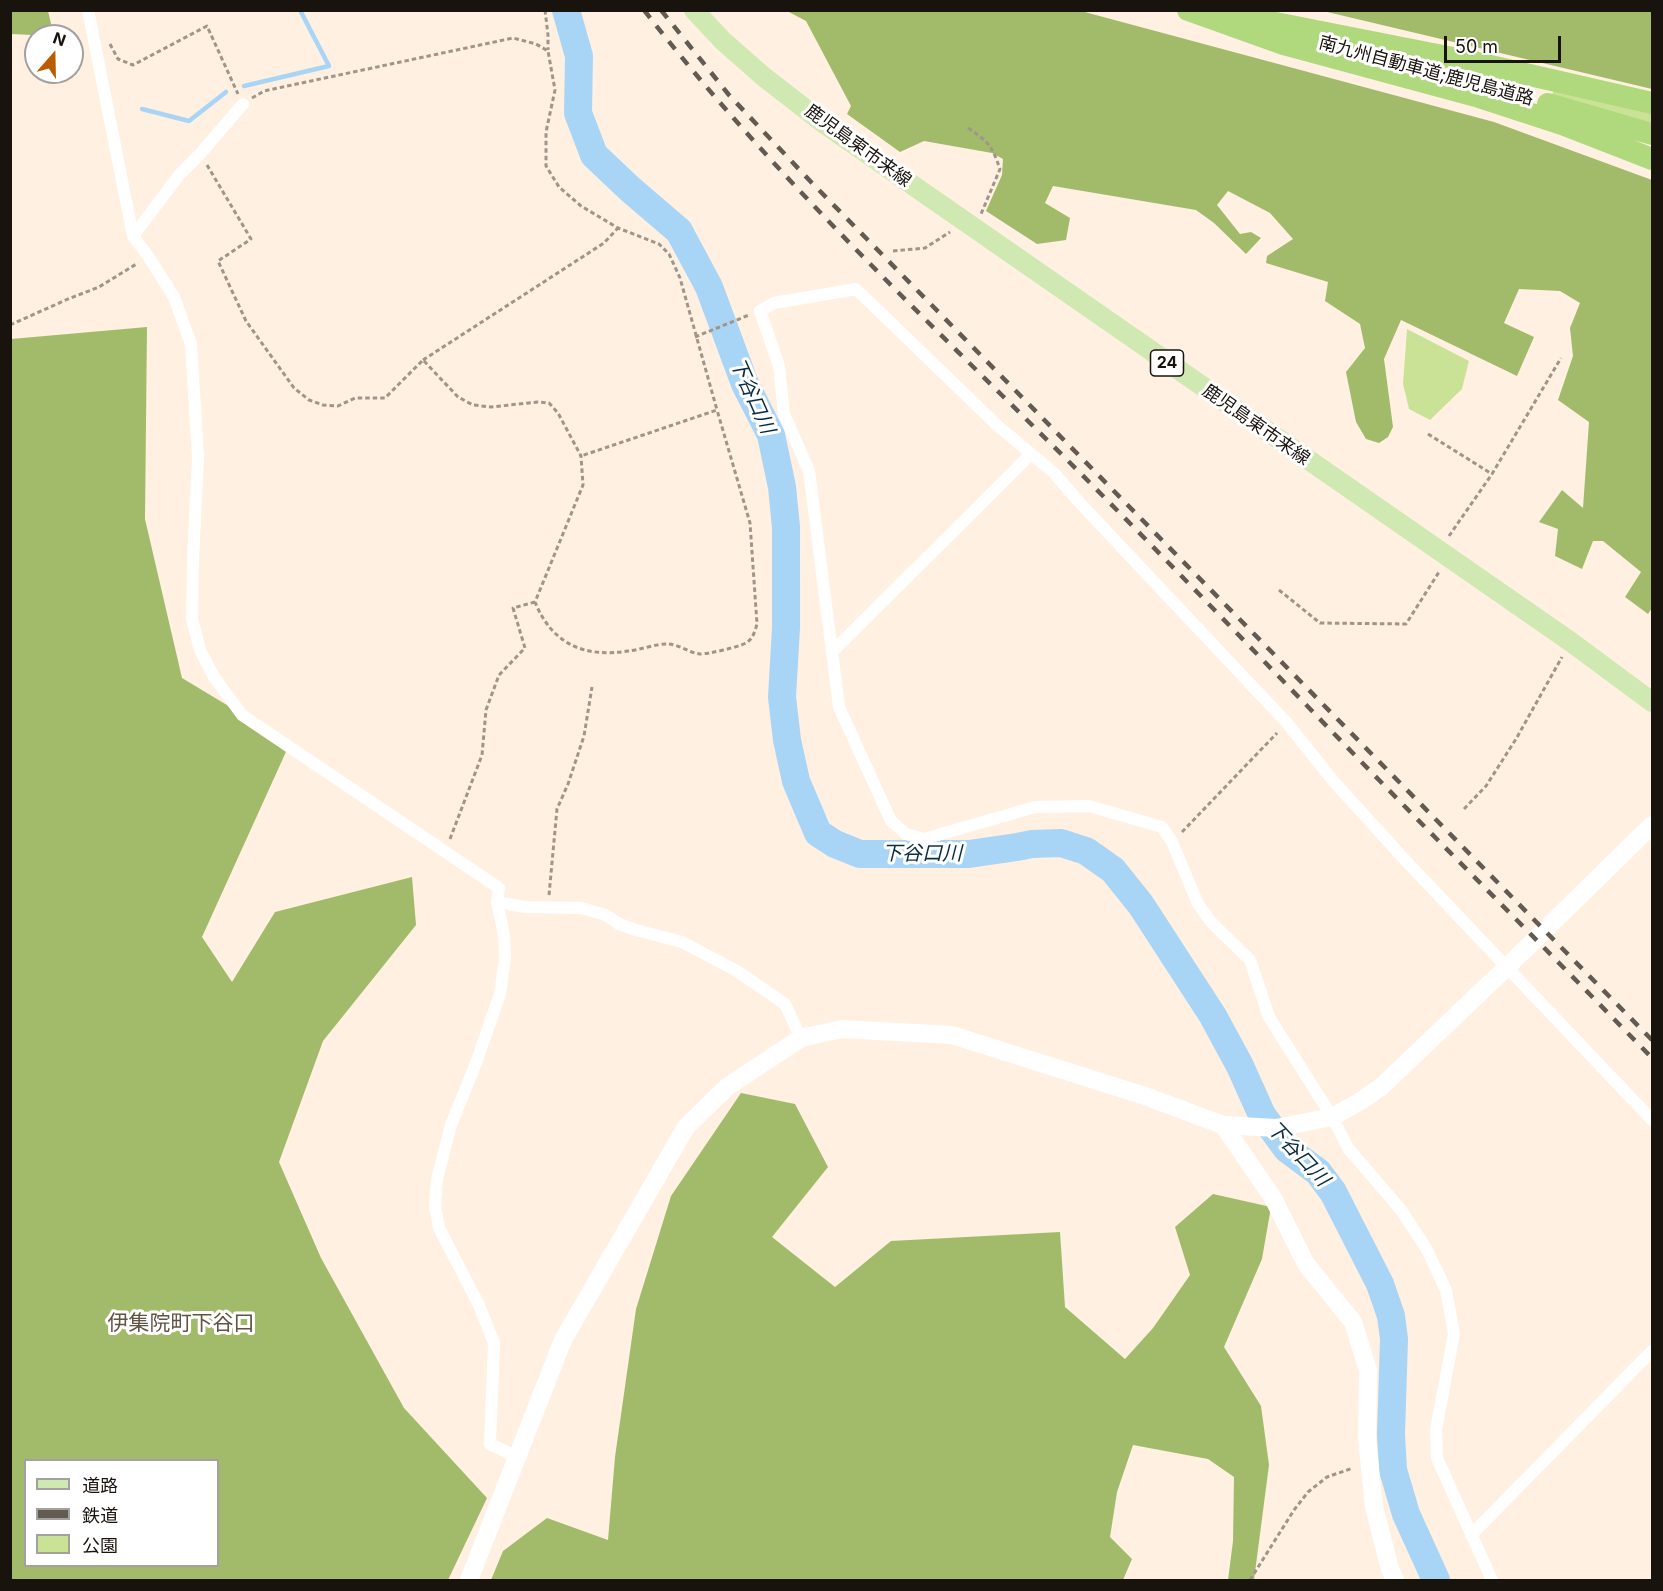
<!DOCTYPE html>
<html>
<head>
<meta charset="utf-8">
<style>
  body { margin:0 }
  #map { position:relative; width:1663px; height:1591px; overflow:hidden; background:#fff0e1; font-family:Inter,"Noto Sans JP",sans-serif }
  canvas { display:block }
  .frame { position:absolute; inset:0; border:12px solid #19130d; pointer-events:none }
  .legend { position:absolute; left:24px; top:1459px; width:195px; height:108px; box-sizing:border-box; background:#fff; border:2px solid #a3a19e; margin:0; padding:8px 10px; list-style:none; font-size:18px; color:#19130d }
  .legend li { display:flex; align-items:center; gap:12px; height:30px }
  .legend b { width:30px; border:2px solid #a3a19e }
  .north { position:absolute; left:24px; top:24px; width:60px; height:60px; box-sizing:border-box; background:#fff; border:2px solid #a3a19e; border-radius:50%; rotate:20deg; font-size:16px; font-weight:700; line-height:24px; text-align:center; color:#19130d }
  .north::after { content:''; display:block; margin:auto; width:21px; height:27px; background:#b85e00; clip-path:polygon(50% 0,100% 100%,50% 72%,0 100%) }
  .scale { position:absolute; left:1444px; top:36px; width:117px; height:27px; box-sizing:border-box; border:3px solid #19130d; border-top:0; padding-left:8px; font-size:18px; line-height:21px; white-space:nowrap; color:#19130d; -webkit-text-stroke:4px #fff; paint-order:stroke }
</style>
</head>
<body>
<div id="map">
<canvas width="1663" height="1591"></canvas>
<div class="frame"></div>
<ul class="legend">
<li><b style="height:8px;background:#d0e8b1"></b>道路</li>
<li><b style="height:8px;background:#635a51"></b>鉄道</li>
<li><b style="height:16px;background:#c9e296"></b>公園</li>
</ul>
<div class="north">N</div>
<div class="scale">50 m</div>
</div>
<script>
const context = document.querySelector('canvas').getContext('2d');
context.lineJoin = 'round';
function fill(path, color) { context.fillStyle = color; context.fill(path, 'evenodd'); }
function trace(path, color, width, dash) { context.strokeStyle = color; context.lineWidth = width; context.lineCap = dash ? 'butt' : 'round'; context.setLineDash(dash || []); context.stroke(path); }
function label(font, color, halo, rows, align = 'center') {
  context.font = font + ' Inter,"Noto Sans JP",sans-serif'; context.lineWidth = 6; context.setLineDash([]); context.textBaseline = 'middle'; context.strokeStyle = halo; context.fillStyle = color; for (const [text, x, y, turn = 0] of rows) {
    context.save(); context.translate(x, y); context.rotate((+turn || 0) * Math.PI / 180); context.textAlign = isNaN(turn) ? turn : align; if (halo) context.strokeText(text, 0, 0); context.fillText(text, 0, 0); context.restore();
  }
}
fill(new Path2D(`
  M1555,87L1652,110V123L1552,95Z
  M1407,329L1469,361L1462,389L1430,420L1409,409L1403,384Z`), '#c9e296');
fill(new Path2D(`
  M10,11H48L54,36L11,34Z
  M787,11H1081L1494,122L1652,180V608L1648,614L1625,597L1641,572L1603,541H1593L1582,569L1555,556L1558,529L1539,522L1562,490L1583,508L1589,422L1558,400L1573,356L1570,328L1580,303L1560,291L1519,289L1504,323L1534,337L1517,376L1401,320L1384,359L1393,427L1388,437L1379,443L1366,439L1356,422L1346,372L1365,348L1360,324L1325,301L1328,282L1266,263L1267,256L1293,239L1270,213L1228,191L1217,205L1240,234L1251,232L1261,238L1246,254L1214,223L1196,210L1053,186L1045,203L1070,218L1066,240L1037,244L986,211L1002,175L1003,159L992,153L924,141L900,152L847,114L851,106L806,21Z
  M1323,11H1652V89Z
  M147,327L145,519L182,678L290,743L202,937L232,982L275,912L412,877L416,925L323,1041L279,1162L321,1258L404,1408L487,1498L448,1580H11V339ZM26,1460H218V1566H26Z
  M741,1093L795,1104L828,1167L772,1237L835,1287L891,1241L1060,1232L1065,1307L1125,1359L1153,1328L1190,1275L1175,1227L1213,1194L1271,1207L1262,1259L1224,1347L1261,1406L1269,1465L1254,1580H1228L1233,1541L1234,1477L1208,1459L1133,1445L1117,1492L1110,1537L1132,1559L1123,1580H491L503,1551L547,1518L608,1540L615,1457L636,1309L671,1196Z`), '#a2bb6b');
trace(new Path2D(`
  M244,86L329,66L300,10
  M142,109L189,121L226,92`), '#a8d5f6', 4.5);
trace(new Path2D(`
  M566,10L579,56L578,113L594,155L630,189L679,231L709,287L745,384L771,435L782,487L786,527V628L782,697L787,740L796,781L818,833L835,844L860,854H969L1017,847L1032,844L1061,843L1086,851L1113,870L1141,905L1213,1016L1240,1066L1262,1115L1287,1149L1318,1172L1333,1192L1380,1284L1391,1316L1394,1339L1391,1434L1393,1470L1406,1514L1436,1580`), '#a8d5f6', 28);
trace(new Path2D(`
  M545,10L548,35V50
  M110,44L118,59L133,65L207,26L238,94
  M252,98L264,91L513,38L536,44L548,51L555,90L546,132V166L559,187L581,206L618,228L659,244L669,254L680,278L717,410L581,456
  M968,128C989,142 992,146 1000,169L981,214
  M207,165L251,239L218,261L246,321L294,388L309,400L323,405L338,406L355,398H385L423,360L458,397L473,405L491,407L538,402L549,403L558,413L581,456L583,485L535,602C552,644 584,658 628,651C640,650 658,643 669,644C680,645 690,653 700,654C708,654 739,647 746,643C753,639 755,631 757,624L750,523L717,410
  M893,251L925,248L950,232
  M10,325L68,299L99,287L138,263
  M695,337L749,315
  M423,360L604,243L618,228
  M1428,434L1492,474
  M1449,536L1492,474L1561,358
  M1279,590L1320,623L1406,624L1439,572
  M1464,809L1486,786L1516,739L1562,657
  M1182,832L1277,733
  M450,839L482,755L486,710L499,675L525,648L513,608L535,602
  M549,895L557,809L568,784L584,736L592,687
  M1250,1580L1294,1510L1308,1492L1327,1477L1353,1468`), '#a0958a', 3, [4.5, 3]);
trace(new Path2D(`
  M88,10L133,236L148,256L174,297L191,344L198,457L193,560L192,619L200,650L214,677L242,715L499,888L497,902L504,935L505,958L500,994L476,1063L451,1125L437,1179L435,1206L439,1228L478,1303L494,1343L490,1444L517,1457
  M133,236L180,174L200,154L243,104
  M832,652L1031,454
  M497,902L525,907L581,908L606,915L619,924L636,930L682,942L737,971L785,1004L801,1038
  M1471,1535L1652,1351
  M1492,1580L1437,1458L1436,1430L1454,1334L1446,1290L1426,1248L1401,1210L1348,1148L1332,1117L1269,1017L1250,960L1211,922L1198,904L1172,842L1162,827L1089,806L1035,807L924,839L906,834L891,821L839,707L809,471L784,414L779,366L760,311L774,303L856,289L999,427L1053,472L1079,502L1287,723L1335,783L1405,860L1652,1120`), '#fff', 12);
trace(new Path2D(`
  M1223,1125L1276,1128L1332,1117L1359,1102L1381,1087L1508,966L1652,825
  M469,1580L563,1340L686,1127L727,1087L801,1038L842,1029L952,1035L1145,1096L1223,1125L1273,1198L1306,1264L1353,1322L1368,1370L1367,1439L1374,1507L1390,1569L1395,1580`), '#fff', 18);
trace(new Path2D(`
  M694,10L723,41L764,77L826,125L1571,642L1652,702`), '#d0e8b1', 20);
trace(new Path2D(`
  M1188,10L1283,44L1479,97L1562,124L1652,159
  M1235,15L1473,62L1652,103
  M1548,104L1652,134`), '#b0d97d', 22);
trace(new Path2D(`
  M644,10C780,186 945,336 1101,494C1209,603 1314,714 1422,824C1499,902 1576,980 1652,1058
  M661,10L729,95L812,183L1652,1040`), '#635a51', 4.5, [10, 10]);
for (const [x, y, w] of [
  [1167,363,33]
]) { const box = new Path2D(); box.roundRect(x - w / 2, y - 13, w, 26, 4.5); context.fillStyle = '#fff'; context.fill(box); trace(box, '#19130d', 1.5); }
label('bold 16px', '#19130d', null, [
  ["24",1167,363]
]);
label('18px', '#19130d', '#fff', [
  ["南九州自動車道;鹿児島道路",1426,71,15],
  ["鹿児島東市来線",858,146,36],
  ["鹿児島東市来線",1256,425,35]
]);
label('italic 20px', '#092d42', '#fff', [
  ["下谷口川",752,396,66],
  ["下谷口川",922,854],
  ["下谷口川",1298,1154,47]
]);
label('21px', '#625343', '#fff', [
  ["伊集院町下谷口",181,1324]
]);
</script>
</body>
</html>
